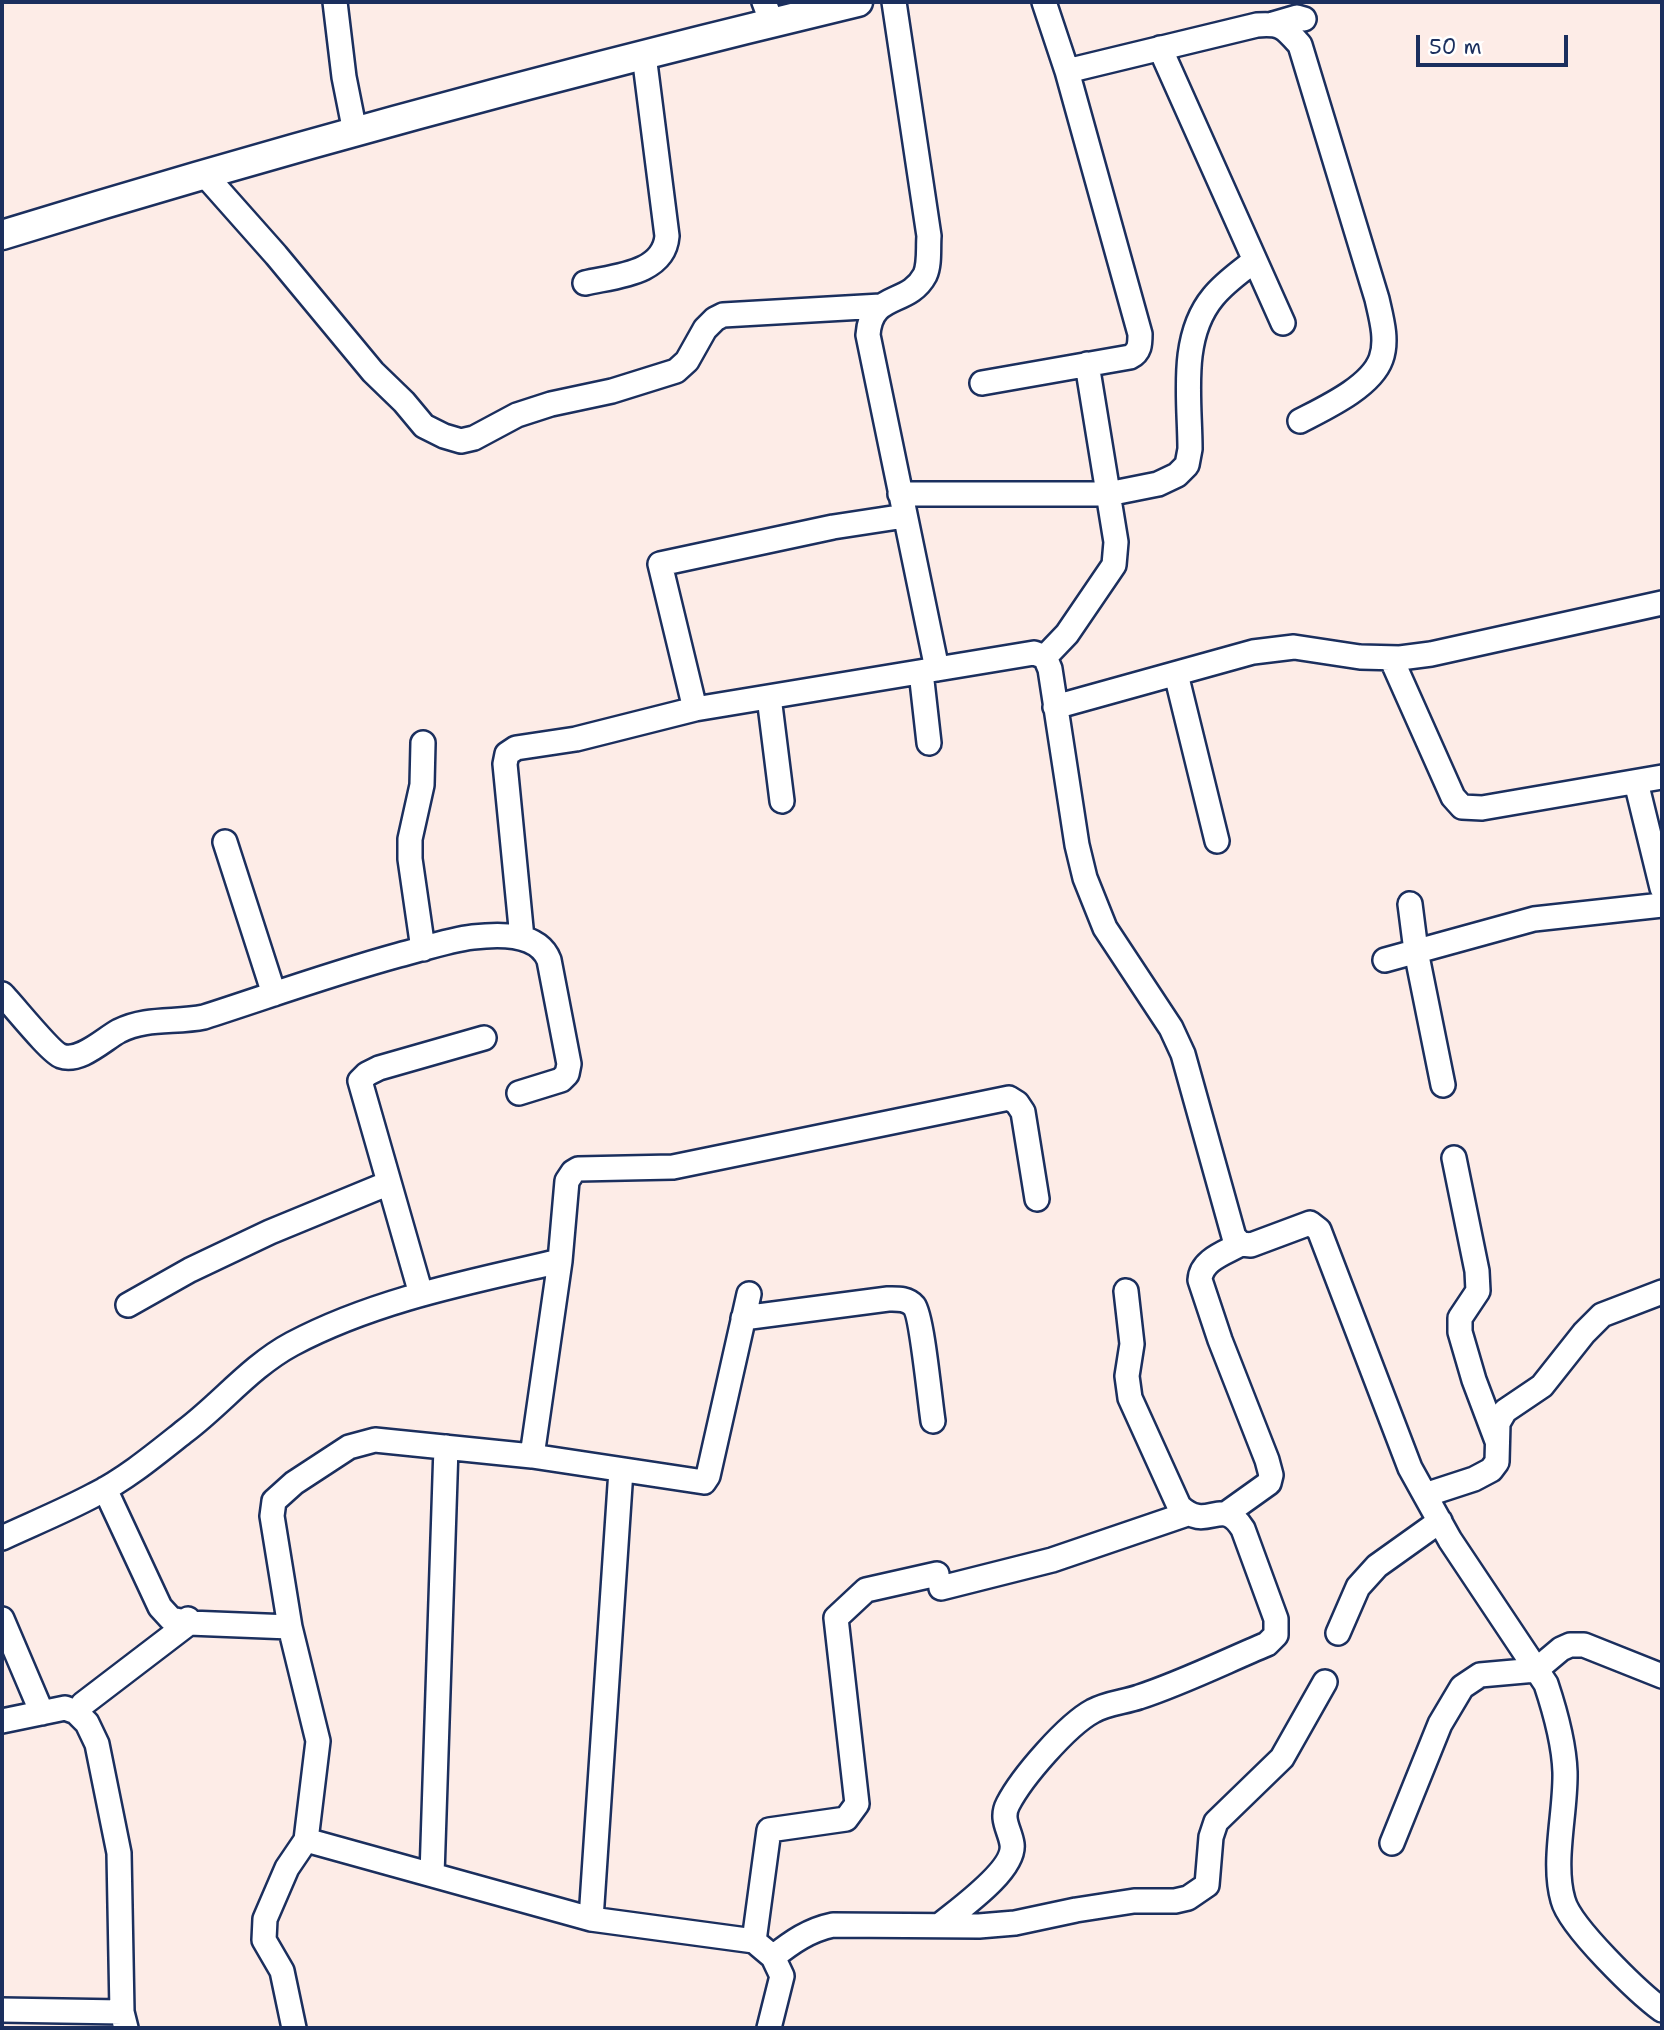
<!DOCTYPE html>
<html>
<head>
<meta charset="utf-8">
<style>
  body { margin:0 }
  #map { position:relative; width:1664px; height:2030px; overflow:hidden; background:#fdece7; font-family:"Shantell Sans",sans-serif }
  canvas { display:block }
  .frame { position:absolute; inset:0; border:4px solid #1b2f5e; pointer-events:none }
  .scale { position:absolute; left:1416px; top:35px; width:152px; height:32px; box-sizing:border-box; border:4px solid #1b2f5e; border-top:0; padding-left:9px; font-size:21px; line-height:24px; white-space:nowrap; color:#1b2f5e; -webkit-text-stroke:5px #fff; paint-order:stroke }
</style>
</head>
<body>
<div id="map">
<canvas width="1664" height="2030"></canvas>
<div class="frame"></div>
<div class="scale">50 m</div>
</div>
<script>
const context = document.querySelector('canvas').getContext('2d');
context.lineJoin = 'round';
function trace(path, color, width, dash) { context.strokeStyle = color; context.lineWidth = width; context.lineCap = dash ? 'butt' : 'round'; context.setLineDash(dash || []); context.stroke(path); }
const minor = new Path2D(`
  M335,2L344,77L355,132
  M764,2L772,23
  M894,2L929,236C928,248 930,264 925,275C908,307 871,291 868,335L937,669
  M1273,24L1297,17L1304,19
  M1160,48L1283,323
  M1067,71L1257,25C1282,23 1284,27 1300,45L1377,299C1381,317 1388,340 1381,359C1371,387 1325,408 1300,421
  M205,175L276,255L373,372L404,402L424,426L444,436L461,441L474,438L517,415L551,404L612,391L676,371L687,361L705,329L715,319L723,315L881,306
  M585,283C615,276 664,274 667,236L644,55
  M982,383L1130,357C1140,352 1140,344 1140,334L1067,71L1044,2
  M900,494H1108L1158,484L1177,475L1187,465L1190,449C1190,400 1179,338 1213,297C1224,283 1240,272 1254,261
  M1045,657L1067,634L1114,565L1116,542L1087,364
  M1391,658L1453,797L1462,807L1482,808L1662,777
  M921,672L929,743
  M1176,674L1217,841
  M769,697L782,801
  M1055,707L1253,652L1294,647L1360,657L1400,658L1431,654L1662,603
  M695,709L660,564L833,527L905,516
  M1636,782L1662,888
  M225,842L274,994
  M1410,904L1416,951L1443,1085
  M522,938L505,764L507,754L516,748L576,739L695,709L1034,653L1045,657L1050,669L1077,845L1085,878L1105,928L1171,1028L1183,1054L1234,1237L1241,1244L1251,1245L1310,1223L1319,1230L1410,1468L1450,1540L1546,1684C1555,1711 1564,1743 1565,1772C1566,1812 1552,1862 1563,1900C1570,1927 1639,1993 1662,2010
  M423,949L410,859V839L422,785L423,743
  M1385,960L1534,919L1662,905
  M2,994C13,1005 50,1052 61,1056C80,1063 104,1039 119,1031C147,1017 175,1023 204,1017C269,996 333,973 399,955C423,949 448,940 473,937C498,934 538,932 549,960L569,1064L567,1074L561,1080L519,1093
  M1454,1158L1477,1271L1478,1291L1460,1318V1332L1474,1380L1497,1441
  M421,1294L360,1081L367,1074L379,1068L484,1038
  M128,1305L190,1270L270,1232L389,1183
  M743,1318L888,1299C897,1299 907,1298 914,1306C922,1316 930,1402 933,1421
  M532,1456L560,1261L567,1181L573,1172L578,1169L673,1167L1009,1098L1017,1103L1023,1112L1037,1199
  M105,1489L160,1607L171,1619L189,1623L290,1627
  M1425,1495L1474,1479L1491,1470L1497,1462L1498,1423L1505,1411L1542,1386L1584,1333L1602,1315L1662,1292
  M1227,1513L1269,1483L1271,1475L1267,1460L1220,1340L1200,1280C1201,1260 1225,1253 1241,1244
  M2,1538C32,1524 64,1511 94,1495C126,1479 156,1454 185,1431C221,1404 251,1366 292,1344C375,1300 469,1282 560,1261
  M941,1588L1052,1560L1187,1514
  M2,1619L42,1713
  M1338,1633L1358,1587L1377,1566L1440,1521
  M83,1704L189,1623L188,1619
  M2,1721L65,1708L76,1712L87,1723L97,1744L119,1853L122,2012L126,2028
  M306,1840L318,1741L290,1627L272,1516L274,1501L294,1483L349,1447L375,1440L532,1456L704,1482L708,1476L749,1294
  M1392,1843L1440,1724L1462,1687L1480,1675L1536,1670L1561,1649L1570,1645H1584L1662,1676
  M432,1875L446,1447
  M591,1919L621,1470
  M940,1925C959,1909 1016,1870 1012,1844C1010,1830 1000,1819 1008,1804C1022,1777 1067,1725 1093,1711C1107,1703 1125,1702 1139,1697C1182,1683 1224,1662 1267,1644L1276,1635V1619L1243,1529C1221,1494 1208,1534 1179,1506L1130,1398L1127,1376L1132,1344L1126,1291
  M754,1941L769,1830L846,1819L857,1804L836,1618L866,1590L937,1574
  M773,1957C792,1942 809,1930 833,1925L979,1926L1015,1923L1076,1910L1134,1901H1175L1188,1898L1207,1885L1211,1837L1216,1822L1282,1758L1325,1682
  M2,2010L122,2012
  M294,2028L282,1971L264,1940L265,1919L287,1868L306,1840L591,1919L754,1941L773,1957L782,1976L769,2028`);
const tertiary = new Path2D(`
  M2,235C284,148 570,71 858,2`);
trace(minor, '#1b2f5e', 28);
trace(tertiary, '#1b2f5e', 33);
trace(minor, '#fff', 23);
trace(tertiary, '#fff', 28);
</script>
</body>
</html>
